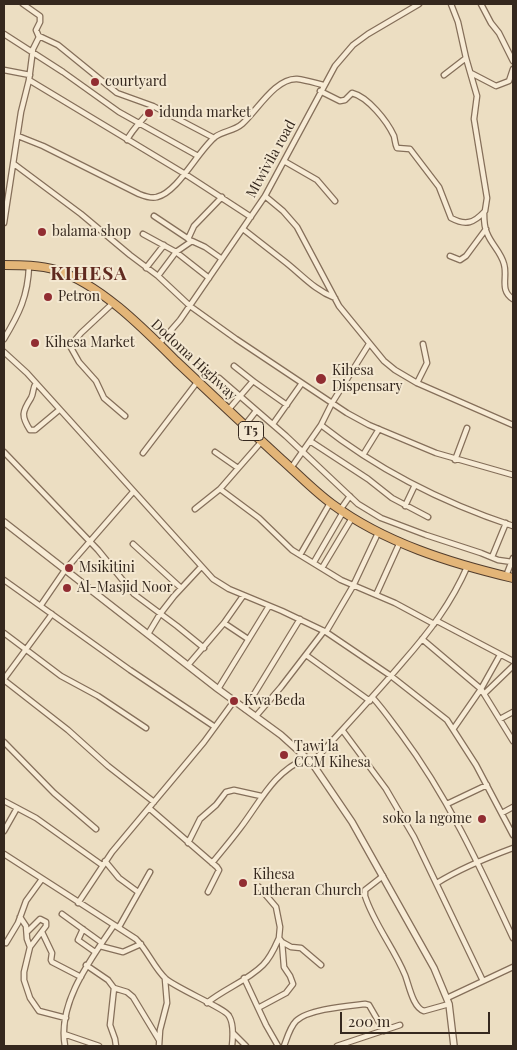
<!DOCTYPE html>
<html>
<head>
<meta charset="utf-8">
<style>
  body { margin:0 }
  #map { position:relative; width:517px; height:1050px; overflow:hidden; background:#ecdec2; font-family:"Playfair Display",serif }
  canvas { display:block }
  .frame { position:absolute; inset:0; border:5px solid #35281e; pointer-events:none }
  .scale { position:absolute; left:340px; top:1012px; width:150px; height:22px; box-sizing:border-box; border:2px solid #35281e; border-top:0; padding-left:6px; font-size:15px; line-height:18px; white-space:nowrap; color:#35281e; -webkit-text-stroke:4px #f4e8d1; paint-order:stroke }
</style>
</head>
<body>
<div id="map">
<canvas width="517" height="1050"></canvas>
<div class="frame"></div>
<div class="scale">200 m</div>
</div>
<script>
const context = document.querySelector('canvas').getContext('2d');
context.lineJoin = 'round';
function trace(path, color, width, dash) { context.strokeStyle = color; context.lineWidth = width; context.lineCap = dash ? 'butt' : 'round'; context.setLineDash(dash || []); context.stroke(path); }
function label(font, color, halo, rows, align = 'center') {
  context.font = font + ' "Playfair Display",serif'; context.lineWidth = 4; context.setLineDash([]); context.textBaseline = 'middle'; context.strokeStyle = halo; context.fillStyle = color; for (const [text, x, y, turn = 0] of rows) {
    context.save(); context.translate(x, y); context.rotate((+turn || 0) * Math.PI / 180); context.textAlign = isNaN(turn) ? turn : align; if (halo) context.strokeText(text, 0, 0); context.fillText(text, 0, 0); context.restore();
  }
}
const minor = new Path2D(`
  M481,4L491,23L499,33L513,61
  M4,34L63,72L119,112L198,156
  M39,36L58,45L117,93L153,106L214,138
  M4,70L30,75
  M471,73L496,86L509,81L513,69
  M444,75L466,58
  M29,80L185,174L251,217
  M320,91L340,101L345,100L352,93C368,97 387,121 394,136C395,140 395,144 397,148L410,149L439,187L451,218C466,226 474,223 485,211L487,198L474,119L477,96L466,58L458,22L451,4
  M18,136L43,146L139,194C144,196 151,199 157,197C178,192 197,152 215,137C223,131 234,131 242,124C257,111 275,78 297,79C306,80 315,83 323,85
  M127,140C134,126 145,119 153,106
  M284,161L317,180L335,201
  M14,164L81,214L130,255L158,276L190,306L236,339L347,413L369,425L436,453L513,475
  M265,196L283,211L297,227L339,306L384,361L395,370L417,383L513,425
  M484,213C484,220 484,227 487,233C491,244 501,252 504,264C508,277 499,290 513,299
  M154,216L190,240
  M4,223L21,112L29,80L33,49L39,37L36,30L40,22V16L23,4
  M243,229C256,239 270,250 284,261C301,274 314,290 335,298
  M143,234L176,252L209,278
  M188,239L194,226L222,197
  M450,256L460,260L466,256L486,229
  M146,268L164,245
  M158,276L176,252L192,241L205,247L222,259
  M112,304L81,333L70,346L79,362L96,381L104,398L125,416
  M4,339C19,314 28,296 29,266
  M159,344L180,320L265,196L335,66L353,45L368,34L419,4
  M4,352L27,373L213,579L229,589L282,611L326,632L391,676L447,720L476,765L513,835
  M234,366L253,381L287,405
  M219,378L286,436L358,504L381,518L426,535L481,553L498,560L512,562
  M36,383C32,389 34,393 31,398C22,412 21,416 30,430H35L59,410
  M417,383L427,363L423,344
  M229,409L253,381
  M273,424L302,383
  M245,425L256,411
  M321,425C378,470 444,503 513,526
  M310,441L368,479L392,498L428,517
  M4,452L98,550L134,594L177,626L204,648
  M215,452L238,468
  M143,453L198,381
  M363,455L379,429
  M455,460L467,428
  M291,468L321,425L332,403L369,344
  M220,489L259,518L292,550L341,580L395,603L434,624
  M405,506L415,485
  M195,509L220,489L262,441
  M340,510L350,496
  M133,544L181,588
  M300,555L330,503
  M492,557L506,523
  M314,562L343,512
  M322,568L352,518
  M506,576L513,558
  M4,580L130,670L215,727
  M376,595L400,542
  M41,605L65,570L133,492
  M437,621L513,661
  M224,623L248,639
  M326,632L353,586L378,533
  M4,633L61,676L98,696L146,728
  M148,634L160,614L174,596L201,567
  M422,639L481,689L513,741
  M306,655L370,701
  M188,665L224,623L243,596
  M4,679L52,614
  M4,680L68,730L108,766L154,802
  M218,689L269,606
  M484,694L513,666
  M373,698C383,709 392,722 401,734C448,797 480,867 513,938
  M245,709L300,619
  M256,716L281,687L324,631
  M500,719L513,712
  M454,728L481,689L500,655
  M343,731L386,789L414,837L483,981
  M4,742L54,793L96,829
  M312,763C342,730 373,697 402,663C430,631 451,604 468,565
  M4,801L36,818L102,865
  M447,804L487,785
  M149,808L217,867L219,870L208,892
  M502,813L513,807
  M4,831L17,808
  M188,843L200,819L216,805L226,792L234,790L261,796
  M4,854L136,939C148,951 154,968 166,979C178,989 226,1009 229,1016C234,1024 233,1037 232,1046
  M105,861L119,878L138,892
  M212,863C222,851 232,839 241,827C262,799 273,773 306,758
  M383,876L365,890V896C374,924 394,948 405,975C409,985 413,1008 424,1011L449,1004
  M437,883C461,868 486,858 513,848
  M259,887L276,907L280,927L279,938L282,942L291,947L301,948L321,965
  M78,903L112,852L204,742L234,701
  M62,914L102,943
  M20,917L26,926L27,939L30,947L24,972V980L30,998L39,1011L66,1018
  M119,927L150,872
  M83,929L78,940L95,952
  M27,932L40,919L46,922V926L30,947
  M42,932L52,953L51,960L52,962L81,977
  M6,943L18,923L26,901L42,879
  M100,946L123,952L141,944
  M86,965L108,980L114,988L110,1025L115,1039L116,1046
  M244,978L266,1025L278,1046
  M114,988L127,992L133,997L159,1040
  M447,998L513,967
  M207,1003C224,989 247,981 263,965C271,957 275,947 279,938
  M258,1008L286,993L293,984L290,976L284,967L282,942
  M233,1033L246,1046
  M64,1034L99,1046
  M65,1046C57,1003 91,959 114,925
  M159,1046L160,1030L167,1003L165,979
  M284,1046C287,1038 290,1027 296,1021C308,1009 348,1006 365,1004L369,1005L384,1031
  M337,1046L400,1025`);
const tertiary = new Path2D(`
  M4,522L218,689L281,735L312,763L352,822L434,968L449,1004L454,1046`);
const trunk = new Path2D(`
  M4,265C21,265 40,265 56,270C100,284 144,329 176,361C211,394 246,427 281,459C298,474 314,491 332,504C385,543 450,563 513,578`);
trace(minor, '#856f5a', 7);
trace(tertiary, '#856f5a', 8);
trace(trunk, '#533e2e', 10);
trace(minor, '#f7ebd5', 4.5);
trace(tertiary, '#f7ebd5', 5.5);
trace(trunk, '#e3b578', 8);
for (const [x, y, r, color] of [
  [95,82,5,"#912d32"],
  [149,113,5,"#912d32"],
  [42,232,5,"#912d32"],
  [48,297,5,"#912d32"],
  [35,343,5,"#912d32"],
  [321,379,6,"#912d32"],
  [69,568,5,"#912d32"],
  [67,588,5,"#912d32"],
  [234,701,5,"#912d32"],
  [284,755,5,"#912d32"],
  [482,819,5,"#912d32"],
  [243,883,5,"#912d32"]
]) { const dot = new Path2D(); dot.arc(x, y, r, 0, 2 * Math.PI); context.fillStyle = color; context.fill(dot); trace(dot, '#f4e8d1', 2); }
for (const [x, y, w] of [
  [251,431,25]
]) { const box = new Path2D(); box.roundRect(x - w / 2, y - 9.5, w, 19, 4); context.fillStyle = '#f4e8d1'; context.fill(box); trace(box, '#35281e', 1); }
label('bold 12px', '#35281e', null, [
  ["T5",251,431]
]);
label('14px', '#35281e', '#f4e8d1', [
  ["courtyard",105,82],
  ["idunda market",159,113],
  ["balama shop",52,232],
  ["Petron",58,297],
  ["Kihesa Market",45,343],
  ["Kihesa",332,371],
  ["Dispensary",332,387],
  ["Msikitini",79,568],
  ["Al-Masjid Noor",77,588],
  ["Kwa Beda",244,701],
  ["Tawi la",294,747],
  ["CCM Kihesa",294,763],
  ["soko la ngome",472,819,"right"],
  ["Kihesa",253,875],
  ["Lutheran Church",253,891]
], 'left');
label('14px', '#35281e', '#f4e8d1', [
  ["Mtwivila road",271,159,-61],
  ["Dodoma Highway",194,360,43]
]);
context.letterSpacing = '1px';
label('bold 19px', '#602a1f', '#f4e8d1', [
  ["KIHESA",89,274]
]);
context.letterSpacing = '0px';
</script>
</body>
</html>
